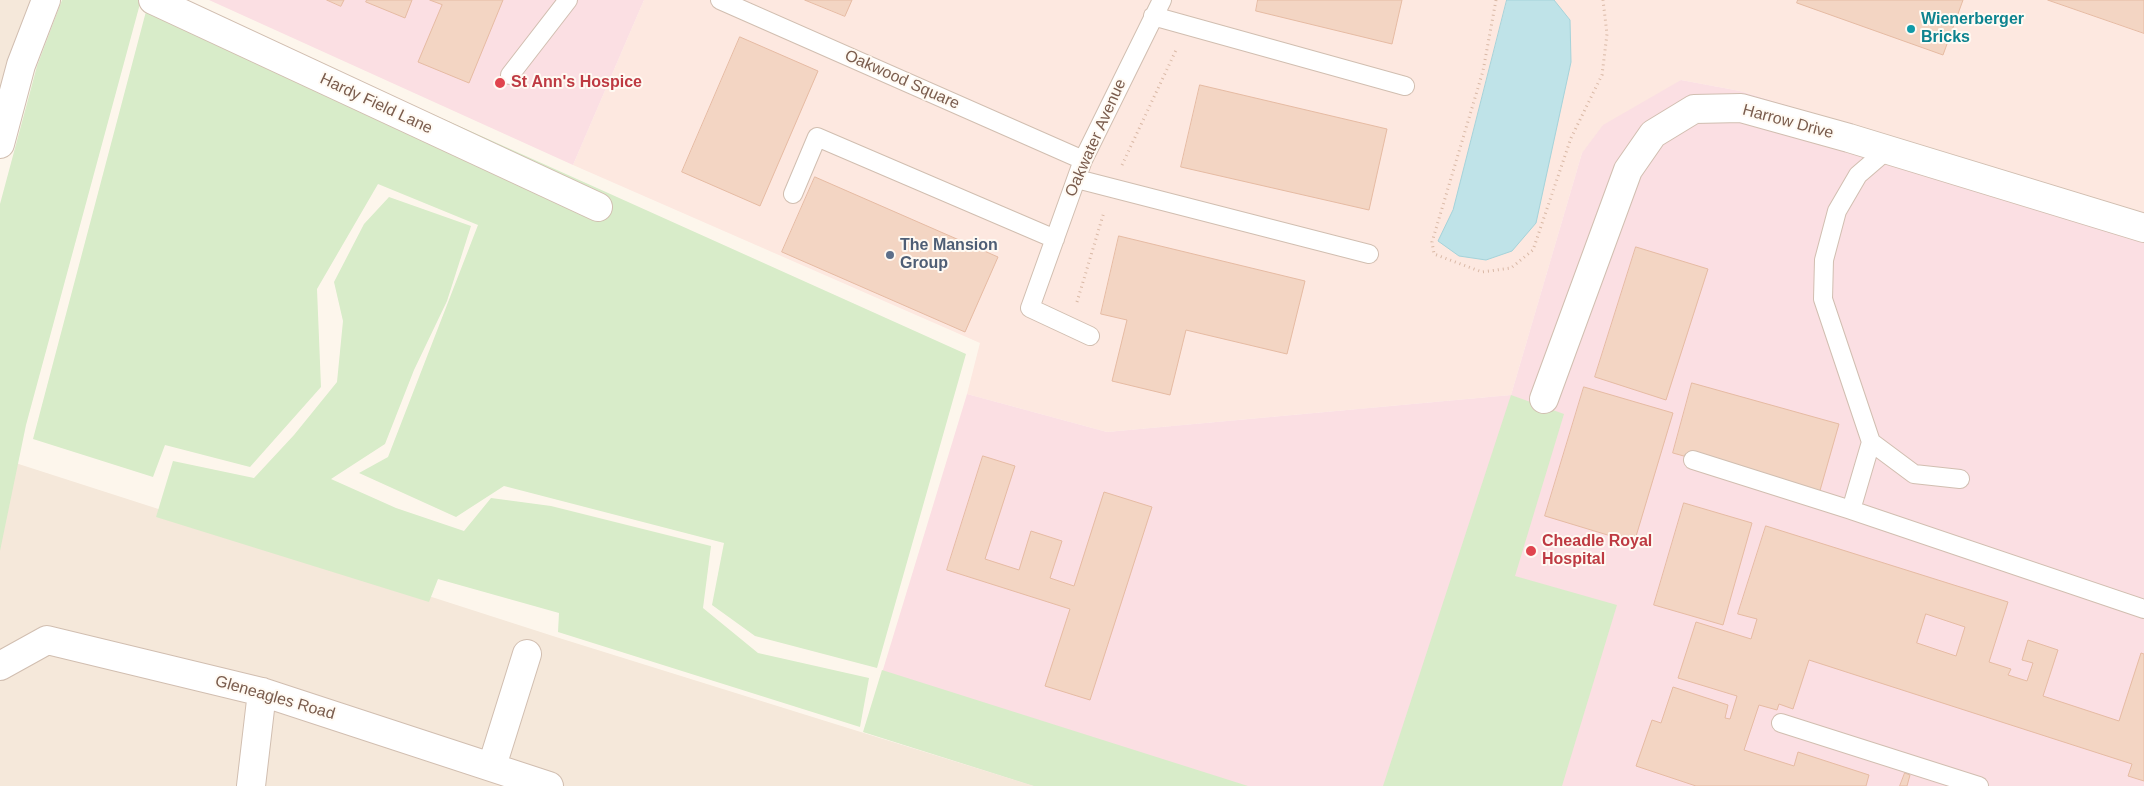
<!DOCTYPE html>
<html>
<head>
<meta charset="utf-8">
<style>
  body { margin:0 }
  canvas { display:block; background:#fdf6ec }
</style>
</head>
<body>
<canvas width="2144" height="786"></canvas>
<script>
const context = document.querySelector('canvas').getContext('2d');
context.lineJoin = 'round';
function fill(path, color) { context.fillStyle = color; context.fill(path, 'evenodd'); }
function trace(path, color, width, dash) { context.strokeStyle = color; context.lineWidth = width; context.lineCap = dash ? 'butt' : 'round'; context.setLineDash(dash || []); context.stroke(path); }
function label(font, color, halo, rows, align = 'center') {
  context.font = font + ' Helvetica,sans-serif'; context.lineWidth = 4; context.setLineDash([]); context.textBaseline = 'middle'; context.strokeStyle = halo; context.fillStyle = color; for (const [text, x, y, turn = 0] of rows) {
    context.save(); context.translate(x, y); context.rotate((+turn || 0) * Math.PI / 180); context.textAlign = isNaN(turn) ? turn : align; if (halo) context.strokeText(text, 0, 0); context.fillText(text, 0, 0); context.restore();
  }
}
fill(new Path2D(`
  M0,0H40L0,121Z
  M0,458L556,637L1034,786H0Z`), '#f5e8da');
fill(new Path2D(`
  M644,0H2144V213L1740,91L1681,80L1582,153L1511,395L1107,432L967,394L980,343L573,165Z`), '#fde8e0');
fill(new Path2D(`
  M209,0H644L573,165Z
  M1681,80L1740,91L2144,213V786H1034L864,732L967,394L1107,432L1511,395L1582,153L1603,125Z`), '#fbdfe3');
fill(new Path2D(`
  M62,0H141L26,425L0,551V204L37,66Z
  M149,0H179L966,354L877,668L755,636L712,605L724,543L504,486L456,517L359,473L388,457L478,225L378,184L317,289L321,387L250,467L165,445L153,477L33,439Z
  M389,197L471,226L447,301L414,370L385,444L331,479L396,508L464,531L491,498L551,506L711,546L703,608L758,653L869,678L860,727L558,632L559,613L438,579L429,602L156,517L173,461L254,478L294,435L337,382L343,321L334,282L364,224Z
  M1511,395L1564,414L1515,576L1617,605L1562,786H1383Z
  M882,670L1248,786H1034L863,732Z`), '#d8ecc9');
const water = new Path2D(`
  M1507,0H1554L1570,20L1571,62L1536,223L1512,251L1486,260L1459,256L1438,241L1453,210Z`);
fill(water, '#bfe3e8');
trace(water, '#a5d3da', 1);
const building = new Path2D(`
  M327,0H344L341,6Z
  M367,0H412L405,18L366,2Z
  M430,0H503L469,83L418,62L442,5Z
  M805,0H852L845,16Z
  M1258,0H1402L1392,44L1256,11Z
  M1798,0H1963L1943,55L1797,3Z
  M2048,0H2144V33Z
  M740,37L818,71L760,206L682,172Z
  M1200,85L1387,129L1369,210L1181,167Z
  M815,177L998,257L965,332L782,252Z
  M1119,236L1305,281L1287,354L1186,330L1170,395L1112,381L1127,320L1101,314Z
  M1636,247L1708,269L1666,400L1595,377Z
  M1692,383L1839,424L1819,494L1673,453Z
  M1584,387L1673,413L1634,543L1545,516Z
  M983,456L1015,466L985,559L1019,570L1031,531L1062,541L1050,578L1074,586L1104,492L1152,507L1090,700L1045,686L1070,609L947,570Z
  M1684,503L1752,523L1723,625L1654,605Z
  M1766,526L2008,602L1989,662L2011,669L2008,675L2027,681L2033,663L2022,660L2028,640L2058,650L2043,696L2119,721L2141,653L2144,654V781L2128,776L2132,764L1809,660L1793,709L1779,704L1777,710L1759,705L1744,750L1794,766L1798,752L1869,775L1866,786H1696L1636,766L1652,720L1661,723L1673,687L1728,705L1725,718L1730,719L1737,696L1678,678L1696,622L1751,639L1757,619L1738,614ZM1926,614L1965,627L1956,656L1917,643Z
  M1905,773L1910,775L1907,786H1900Z`);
fill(building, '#f3d5c3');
trace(building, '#e6bba3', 1);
const lane = new Path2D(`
  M720,0L1083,160
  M1153,16L1405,86
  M510,75L568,0
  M1887,150L1858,175L1837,211L1824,260L1823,299L1871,442L1914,474L1960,479
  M1077,179L1369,254
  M793,194L817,137L1055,239
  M1090,336L1030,308L1083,160L1162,0
  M1693,460L1851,510L1871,442
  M1851,510L2144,609
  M1781,723L1979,786`);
const street = new Path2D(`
  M153,0L598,207
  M0,144L21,65L46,0
  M1544,399L1628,170L1653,134L1694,109L1741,108L1849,138L2144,228
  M0,666L47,640L262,692L549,786
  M492,766L527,654
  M251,786L262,692`);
trace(lane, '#d1beb0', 20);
trace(street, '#d1beb0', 30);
trace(new Path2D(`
  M1496,0L1483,71L1432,242L1434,254L1482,272L1511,268L1533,250L1571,138L1602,75L1607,34L1603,0
  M1122,165L1177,48
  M1077,302L1104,212`), '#d9b8a5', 3, [1, 4]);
trace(lane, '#fff', 18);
trace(street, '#fff', 28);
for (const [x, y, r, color] of [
  [1911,29,5,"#0f9aa8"],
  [500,83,6,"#e0444e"],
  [890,255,5,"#5c6f8a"],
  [1531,551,6,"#e0444e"]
]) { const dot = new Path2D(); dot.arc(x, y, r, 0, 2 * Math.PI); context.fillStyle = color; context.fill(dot); trace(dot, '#fffaf3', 2); }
label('bold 16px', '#0d838f', '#fffaf3', [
  ["Wienerberger",1921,20],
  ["Bricks",1921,38]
], 'left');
label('16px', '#7a5c4d', '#fffaf3', [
  ["Oakwood Square",902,80,24],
  ["Hardy Field Lane",376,104,25],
  ["Harrow Drive",1788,122,15],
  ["Oakwater Avenue",1096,138,-66],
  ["Gleneagles Road",275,698,16]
]);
label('bold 16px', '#be3a42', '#fffaf3', [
  ["St Ann's Hospice",511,83],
  ["Cheadle Royal",1542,542],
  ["Hospital",1542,560]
], 'left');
label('bold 16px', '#4e5e75', '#fffaf3', [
  ["The Mansion",900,246],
  ["Group",900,264]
], 'left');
</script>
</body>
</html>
